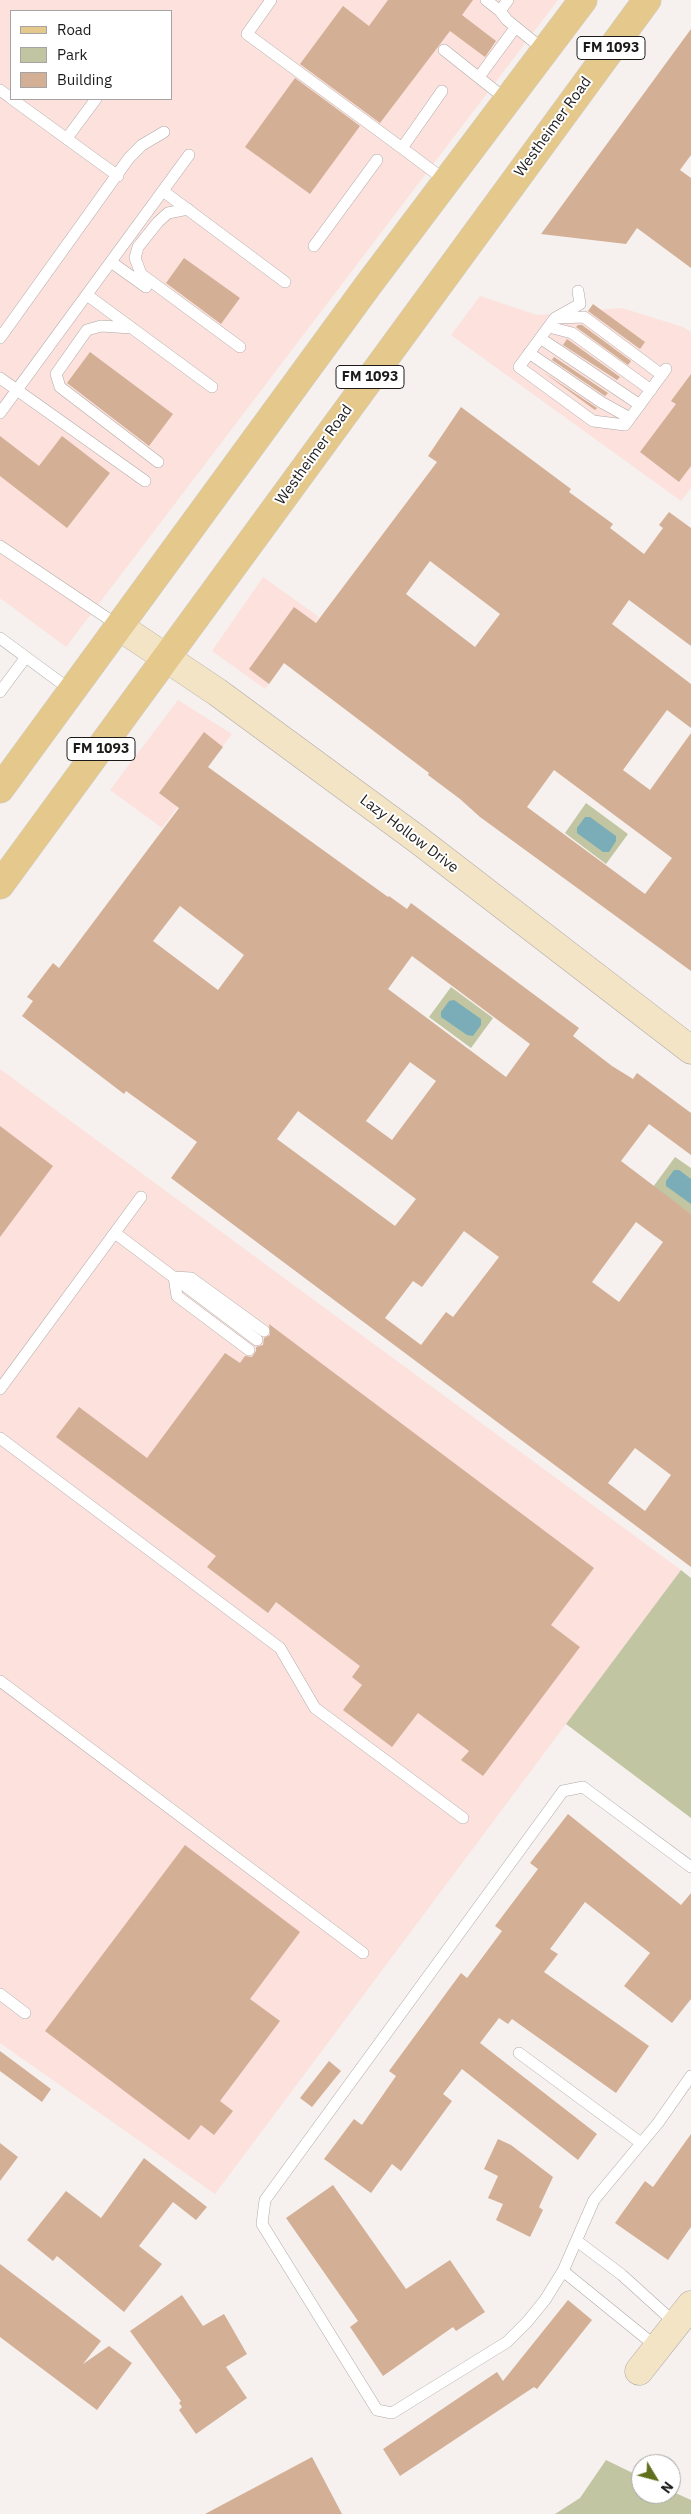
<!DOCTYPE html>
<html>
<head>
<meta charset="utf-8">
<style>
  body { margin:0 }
  #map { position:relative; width:691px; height:2514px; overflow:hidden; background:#f6f1ee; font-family:"IBM Plex Sans",sans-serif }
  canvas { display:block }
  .legend { position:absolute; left:10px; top:10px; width:162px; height:90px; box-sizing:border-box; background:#fff; border:1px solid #a5a4a3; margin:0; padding:6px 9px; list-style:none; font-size:15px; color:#1d1b1a }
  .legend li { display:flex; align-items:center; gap:10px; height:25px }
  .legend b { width:25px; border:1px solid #a5a4a3 }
  .north { position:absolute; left:631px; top:2454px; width:50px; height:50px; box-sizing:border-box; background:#fff; border:1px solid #a5a4a3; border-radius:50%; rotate:127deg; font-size:14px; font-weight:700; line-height:20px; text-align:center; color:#1d1b1a }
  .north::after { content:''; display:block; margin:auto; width:18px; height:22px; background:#5f6f1b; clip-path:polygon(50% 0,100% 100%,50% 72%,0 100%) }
</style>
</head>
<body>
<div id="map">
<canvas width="691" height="2514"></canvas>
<ul class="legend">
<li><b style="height:6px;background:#e5c88b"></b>Road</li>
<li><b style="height:14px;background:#c1c5a2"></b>Park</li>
<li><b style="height:14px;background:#d3af96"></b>Building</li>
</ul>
<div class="north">N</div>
</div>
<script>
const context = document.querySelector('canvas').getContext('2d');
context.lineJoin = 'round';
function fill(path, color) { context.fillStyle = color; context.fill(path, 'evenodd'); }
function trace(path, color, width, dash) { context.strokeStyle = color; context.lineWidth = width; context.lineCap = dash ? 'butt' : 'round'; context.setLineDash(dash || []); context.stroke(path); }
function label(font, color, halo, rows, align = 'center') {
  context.font = font + ' "IBM Plex Sans",sans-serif'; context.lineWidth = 4; context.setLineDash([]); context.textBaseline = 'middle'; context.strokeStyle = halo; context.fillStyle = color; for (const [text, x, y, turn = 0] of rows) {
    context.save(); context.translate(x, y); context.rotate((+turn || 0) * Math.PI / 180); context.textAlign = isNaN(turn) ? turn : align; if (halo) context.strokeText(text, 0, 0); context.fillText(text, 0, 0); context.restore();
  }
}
fill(new Path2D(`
  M0,0H558L66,647L0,598ZM11,11H171V99H11Z
  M480,296L537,315L622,308L683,327L691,332V488L681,501L451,335Z
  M263,577L319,617L265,689L212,651Z
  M178,700L232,734L162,828L110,790Z
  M0,1069L681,1570L215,2194L0,2043Z`), '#fce1dd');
fill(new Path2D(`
  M586,803L628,834L606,864L565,833Z
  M451,987L493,1018L471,1048L429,1017Z
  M675,1157L691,1168V1214L653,1187Z
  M681,1570L691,1578V1818L566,1724Z
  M606,2460L641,2477V2494H671V2491L691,2500V2514H555L580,2498Z`), '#c1c5a2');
fill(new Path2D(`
  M585,817H590L616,836V841L609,852H603L577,833V828Z
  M454,1000L481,1019V1025L473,1036L467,1035L441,1017V1012L449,1001Z
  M674,1170H679L691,1179V1204L666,1186V1181Z`), '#7badb8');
fill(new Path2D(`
  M388,0H473L462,15L496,41L485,57L450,31L380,123L300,64L343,6L369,26Z
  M691,29V155L680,170L691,178V268L637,228L626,244L541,234Z
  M295,78L360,126L310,194L245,147Z
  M184,258L240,298L221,324L166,283Z
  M593,304L645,342L640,349L588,311Z
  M578,325H582L631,361L628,365L576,327Z
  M567,339L620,377L617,380L563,345Z
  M90,352L173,414L149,446L67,383Z
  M554,357L608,393L605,396L552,360Z
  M543,372L597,408L595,410Z
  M691,374V466L679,482L640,452L676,404L671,401Z
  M461,407L571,489L569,492L613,524L610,528L644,554L663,528L659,525L669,512L691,528V646L629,600L612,624L691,684V728L667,710L623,770L650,790L691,733V971L480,817L460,799L428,775L429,773L284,663L269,684L249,669L294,607L316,623L437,462L428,456ZM430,561L500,614L475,647L406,594ZM554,770L672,858L645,894L527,807Z
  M0,436L39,466L62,436L110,473L67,528L0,476Z
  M204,732L223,747L208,767L388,897L389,896L407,909L411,903L579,1028L573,1036L612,1066L633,1079L637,1073L691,1113V1155L649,1124L621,1161L691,1214V1567L171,1178L197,1142L126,1091L124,1094L22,1016L33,1001L27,997L53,963L59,968L179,808L159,793ZM180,906L244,955L218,990L153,941ZM412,956L530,1044L506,1077L388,989ZM410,1062L436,1081L392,1140L366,1121ZM298,1111L416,1199L395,1226L277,1139ZM636,1222L663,1242L619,1302L592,1282ZM464,1231L499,1257L453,1317L446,1312L421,1345L385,1318L413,1281L422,1287ZM635,1448L671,1475L645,1511L608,1483Z
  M0,1126L53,1166L0,1237Z
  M269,1324L594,1568L551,1625L580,1647L483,1776L461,1760L469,1751L418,1713L392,1747L343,1710L362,1685L352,1677L360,1666L276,1602L268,1613L207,1567L216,1556L56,1437L79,1407L147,1458L225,1353L240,1363L245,1356L252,1357L256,1351V1347L263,1345L264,1338L270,1335Z
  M568,1814L681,1905L691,1893V1999L672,2023L624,1986L650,1953L585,1902L550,1949L558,1954L544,1972L649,2046L616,2093L512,2019L508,2024L499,2018L480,2043L597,2134L578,2160L462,2069L443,2094L452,2101L422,2142L401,2171L392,2164L371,2193L324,2159L354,2119L362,2125L396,2076L389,2071L461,1973L467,1978L502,1931L495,1926L538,1869L530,1863Z
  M185,1845L300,1932L250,1999L280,2021L220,2101L233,2111L214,2135L201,2125L189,2140L45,2031Z
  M0,2051L51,2089L42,2102L0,2071Z
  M329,2061L341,2071L312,2107L300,2098Z
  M691,2134V2227L668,2260L615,2223L645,2181L653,2187Z
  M498,2139L511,2145L553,2177L539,2207L543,2210L530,2237L496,2220L503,2204L488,2198L498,2176L484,2169Z
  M0,2143L18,2157L0,2181Z
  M144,2158L207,2207L196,2220L173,2202L139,2246L162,2264L124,2312L57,2256L53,2261L27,2240L66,2191L101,2218Z
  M333,2185L406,2289L450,2260L485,2312L456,2331L453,2327L383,2376L350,2327L358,2321L286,2218Z
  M0,2264L101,2341L83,2364L109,2346L132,2363L97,2410L0,2337Z
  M182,2295L203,2326L224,2314L247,2354L226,2367L247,2398L196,2434L179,2410L182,2407L179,2403L181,2401L130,2331Z
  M568,2300L592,2320L537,2389L534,2387L400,2476L383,2449L497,2372L503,2381Z
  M312,2457L342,2514H205L282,2473Z`), '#d3af96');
const lane = new Path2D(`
  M271,0L247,34L402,148
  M486,0L500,11
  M508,0L500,11L507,20L544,50
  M444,50L507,100
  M479,77L515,28
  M0,90L11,98
  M442,91L402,148L446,181
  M12,99L118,176
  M67,138L96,99
  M163,191L285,282
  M188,209L168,213L158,222L138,247L135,258L141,274L240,347
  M314,246L377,160
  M111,262L146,287
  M578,291L580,304L555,318L519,367L593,421L625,425L666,369
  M87,295L212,387
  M556,318L584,317L662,375
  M549,327L572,333L651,390
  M132,328L101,326L87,330L56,374L60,387L158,462
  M0,338L129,158L142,145L164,132
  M540,338L640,405
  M529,353L601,402L630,418
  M0,378L145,481
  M0,413L189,155
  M0,546L119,626
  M0,638L72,691
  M0,692L26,657
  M115,1233L257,1340
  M249,1350L177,1296L174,1277L191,1278L264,1331
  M0,1389L141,1197
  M0,1438L280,1648L315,1708L463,1818
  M0,1681L363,1953
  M691,1867L583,1787L563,1791L265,2200L262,2224L377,2410L392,2413L507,2342L527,2322L545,2300L563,2271L594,2200L658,2123L691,2076
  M0,1994L25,2013
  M519,2053L641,2143
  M577,2241L622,2275L676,2324
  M563,2271L658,2348`);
const secondary = new Path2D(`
  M120,627L217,692L417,839L691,1050
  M639,2371L691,2305`);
const primary = new Path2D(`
  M0,789L369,284L583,0
  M0,885L647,0`);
trace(lane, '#afaaa8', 12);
trace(secondary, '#afaaa8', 29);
trace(primary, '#cdcdcd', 29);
trace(lane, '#fff', 11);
trace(secondary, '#f2e4c5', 28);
trace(primary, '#e5c88b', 28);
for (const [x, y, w] of [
  [611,48,68],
  [370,377,68],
  [101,749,68]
]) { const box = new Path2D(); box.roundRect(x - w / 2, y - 11.5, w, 23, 4); context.fillStyle = '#fff'; context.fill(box); trace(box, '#1d1b1a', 1); }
label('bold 14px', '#1d1b1a', null, [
  ["FM 1093",611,48],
  ["FM 1093",370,377],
  ["FM 1093",101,749]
]);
label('15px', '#1d1b1a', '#fff', [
  ["Westheimer Road",553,127,-54],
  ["Westheimer Road",314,455,-54],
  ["Lazy Hollow Drive",409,834,37]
]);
</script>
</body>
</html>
